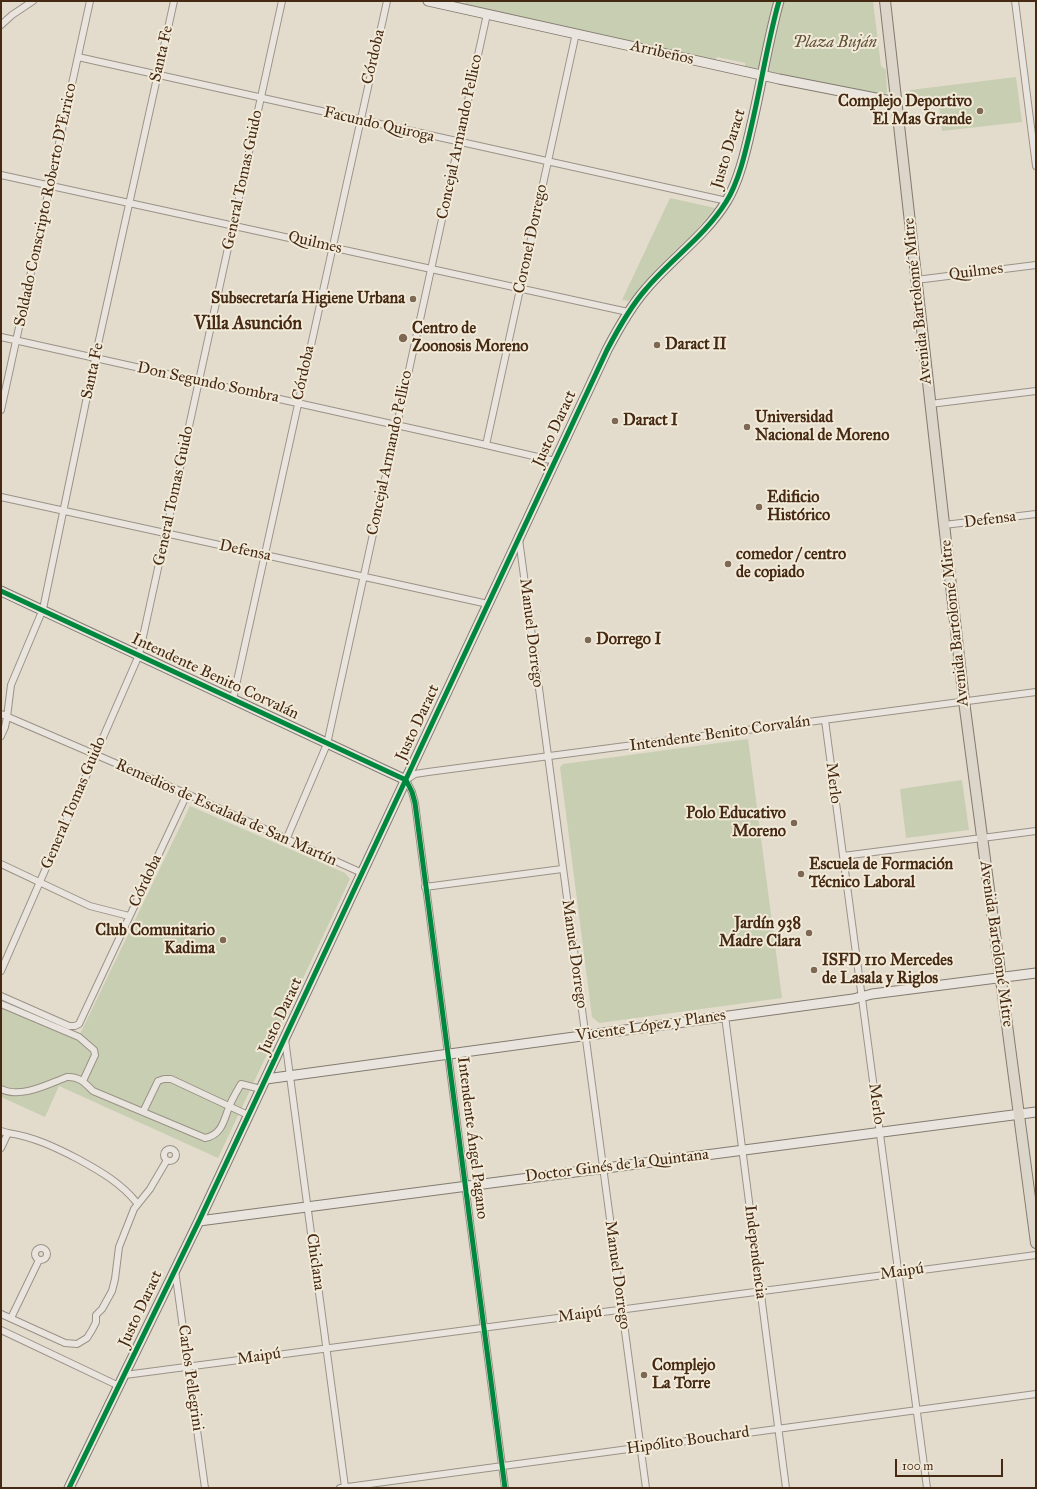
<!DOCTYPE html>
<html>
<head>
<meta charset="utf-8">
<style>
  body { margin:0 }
  #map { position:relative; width:1037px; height:1489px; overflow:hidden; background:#e3dccd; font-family:"IM FELL Great Primer",serif }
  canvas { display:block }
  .frame { position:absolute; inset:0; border:2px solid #452912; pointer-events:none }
  .scale { position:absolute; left:895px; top:1459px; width:108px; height:18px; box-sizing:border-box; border:2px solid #452912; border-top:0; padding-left:5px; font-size:12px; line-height:14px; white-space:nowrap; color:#452912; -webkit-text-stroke:3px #f2ead9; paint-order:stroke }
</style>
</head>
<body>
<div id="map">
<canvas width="1037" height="1489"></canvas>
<div class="frame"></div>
<div class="scale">100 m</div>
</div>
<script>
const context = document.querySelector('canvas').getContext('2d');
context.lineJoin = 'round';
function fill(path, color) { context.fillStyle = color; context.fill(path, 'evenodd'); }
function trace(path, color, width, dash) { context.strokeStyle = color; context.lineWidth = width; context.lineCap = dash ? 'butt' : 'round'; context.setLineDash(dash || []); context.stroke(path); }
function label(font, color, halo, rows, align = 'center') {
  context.font = font + ' "IM FELL Great Primer",serif'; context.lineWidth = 4; context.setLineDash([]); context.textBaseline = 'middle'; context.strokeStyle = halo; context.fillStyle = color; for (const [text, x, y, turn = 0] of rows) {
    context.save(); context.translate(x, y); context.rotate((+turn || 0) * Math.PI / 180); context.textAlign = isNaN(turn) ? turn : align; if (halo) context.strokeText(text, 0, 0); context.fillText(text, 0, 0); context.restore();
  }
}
fill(new Path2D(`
  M465,1H774L759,67L756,69L745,68V63L717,57L715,61L465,4Z
  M782,1H873L881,66L886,70L887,92L885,95L882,96L767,71Z
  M1016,77L1022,122L942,131L938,97L911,99L910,90Z
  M670,198L715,208L693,234L660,265L629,301L622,300Z
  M748,739L782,998L599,1023L592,1017L560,767L563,764Z
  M962,780L969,830L906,838L900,789Z
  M190,806L345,873L350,879L218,1158L59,1086L45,1117L1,1097V1001L80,1034Z`), '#c8ceb1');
const street = new Path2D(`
  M1015,1L1036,166
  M1,25L12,15L33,1
  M78,57L727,201
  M1,175L628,312
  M916,280L1036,265
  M1,337L486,445L555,461
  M930,404L1036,391
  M1,410L90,1
  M486,445L576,33
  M1,497L488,604
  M944,525L1036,514
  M519,539L646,1488
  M233,699L387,1
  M1,714L187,794L362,873
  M825,720L927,1488
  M1,736L5,727L7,717L11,685L43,609L95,358L174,1
  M286,840L327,744L487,14
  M843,856L1036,831
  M1,864L90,906L129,916
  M425,887L562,869
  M1,971L139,655L282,1
  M1,996L69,1026H75L79,1024L187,794
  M1,1004L79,1037L94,1050L95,1055L83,1081
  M725,1016L786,1488
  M285,1039L345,1487
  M1,1089C21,1099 48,1084 67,1077C79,1076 85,1083 93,1091L205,1138C222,1135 224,1120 229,1107C232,1099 237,1091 241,1084L261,1089
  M143,1112L158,1081L164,1079H171L248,1115
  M1,1131L8,1133L1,1148
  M8,1133C34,1137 55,1147 78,1159C100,1171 121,1183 137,1203
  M164 1155a6 6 0 1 1 12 0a6 6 0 1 1-12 0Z
  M35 1254a6 6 0 1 1 12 0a6 6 0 1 1-12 0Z
  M175,1270L205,1488
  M1,1314L65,1343L77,1344L87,1338L92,1330L96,1322V1315L102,1309L112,1291L115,1279L119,1247L134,1209L150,1189L167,1160
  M11,1318L39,1260
  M1,1330L119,1386
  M125,1375L1036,1255
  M340,1488L1036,1394
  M505,1488L415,803L412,792L406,780L415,774L428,772L1036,692`);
const secondary = new Path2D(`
  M428,1L779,79L896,102
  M1,591L406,780
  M266,1079L853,999L872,994L1036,973
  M199,1221L1036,1112
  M69,1488L199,1221L607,350C618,329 630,307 646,289C671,259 705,236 726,202C740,180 747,145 753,119C762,80 768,40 779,1`);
const primary = new Path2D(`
  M885,1L964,701L1036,1243`);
trace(street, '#9a9287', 8);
trace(secondary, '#837b70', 11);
trace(primary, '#837b70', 12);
trace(street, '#e9e5de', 6);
trace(secondary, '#e9e5de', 9);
trace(primary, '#dcd5c9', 10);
trace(new Path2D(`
  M1,591L406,780L412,792L415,803L505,1488
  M69,1488L199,1221L607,350C618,329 630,307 646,289C671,259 705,236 726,202C740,180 747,145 753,119C762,80 768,40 779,1`), '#00873e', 5);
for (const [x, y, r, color] of [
  [980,111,4,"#7c6853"],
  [413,299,4,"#7c6853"],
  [403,338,5,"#7c6853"],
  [657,345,4,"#7c6853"],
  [615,421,4,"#7c6853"],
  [747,427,4,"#7c6853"],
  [759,507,4,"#7c6853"],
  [728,564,4,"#7c6853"],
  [588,640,4,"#7c6853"],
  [794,823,4,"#7c6853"],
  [801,874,4,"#7c6853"],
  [809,933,4,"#7c6853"],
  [223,940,4,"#7c6853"],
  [814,970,4,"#7c6853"],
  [644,1375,4,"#7c6853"]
]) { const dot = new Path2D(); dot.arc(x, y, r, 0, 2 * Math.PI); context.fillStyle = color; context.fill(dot); trace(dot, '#f2ead9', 1.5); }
label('italic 16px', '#605034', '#f2ead9', [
  ["Plaza Buján",835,43]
]);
label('16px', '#452912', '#f2ead9', [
  ["Arribeños",662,53,13],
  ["Santa Fe",162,54,-77],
  ["Córdoba",374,57,-77],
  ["Facundo Quiroga",379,125,13],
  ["Concejal Armando Pellico",460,137,-78],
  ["Justo Daract",729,149,-73],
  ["General Tomas Guido",243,180,-78],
  ["Soldado Conscripto Roberto D'Errico",46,205,-78],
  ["Coronel Dorrego",531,239,-78],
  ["Quilmes",315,243,13],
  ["Quilmes",976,272,-7],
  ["Avenida Bartolomé Mitre",918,301,-96],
  ["Santa Fe",93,371,-78],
  ["Córdoba",304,373,-78],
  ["Don Segundo Sombra",208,383,12],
  ["Justo Daract",555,429,-65],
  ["Concejal Armando Pellico",390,453,-78],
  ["General Tomas Guido",174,496,-78],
  ["Defensa",990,520,-7],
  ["Defensa",245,551,12],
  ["Avenida Bartolomé Mitre",955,623,-96],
  ["Manuel Dorrego",531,633,83],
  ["Intendente Benito Corvalán",215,677,25],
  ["Justo Daract",418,723,-65],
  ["Intendente Benito Corvalán",720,734,-8],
  ["Merlo",833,783,83],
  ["General Tomas Guido",74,803,-67],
  ["Remedios de Escalada de San Martín",226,813,24],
  ["Córdoba",146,881,-65],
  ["Avenida Bartolomé Mitre",996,944,82],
  ["Manuel Dorrego",574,954,82],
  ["Justo Daract",281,1016,-65],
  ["Vicente López y Planes",651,1026,-8],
  ["Merlo",876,1104,82],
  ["Intendente Ángel Pagano",472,1138,83],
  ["Doctor Ginés de la Quintana",617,1166,-7],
  ["Independencia",755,1252,83],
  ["Chiclana",315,1262,82],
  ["Maipú",902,1272,-8],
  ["Manuel Dorrego",617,1275,82],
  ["Justo Daract",141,1309,-65],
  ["Maipú",580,1315,-7],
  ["Maipú",259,1357,-8],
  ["Carlos Pellegrini",190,1378,82],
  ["Hipólito Bouchard",688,1441,-8]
]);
label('bold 16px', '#452912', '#f2ead9', [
  ["Complejo Deportivo",972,102,"right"],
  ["El Mas Grande",972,120,"right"],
  ["Subsecretaría Higiene Urbana",405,299,"right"],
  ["Centro de",412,329],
  ["Zoonosis Moreno",412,347],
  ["Daract II",665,345],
  ["Universidad",755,418],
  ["Nacional de Moreno",755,436],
  ["Daract I",623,421],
  ["Edificio",767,498],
  ["Histórico",767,516],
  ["comedor / centro",736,555],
  ["de copiado",736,573],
  ["Dorrego I",596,640],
  ["Polo Educativo",786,814,"right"],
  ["Moreno",786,832,"right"],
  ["Escuela de Formación",809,865],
  ["Técnico Laboral",809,883],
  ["Jardín 938",801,924,"right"],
  ["Madre Clara",801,942,"right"],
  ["Club Comunitario",215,931,"right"],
  ["Kadima",215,949,"right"],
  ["ISFD 110 Mercedes",822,961],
  ["de Lasala y Riglos",822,979],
  ["Complejo",652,1366],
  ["La Torre",652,1384]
], 'left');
label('bold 18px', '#452912', '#f2ead9', [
  ["Villa Asunción",248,325]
]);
</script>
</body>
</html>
